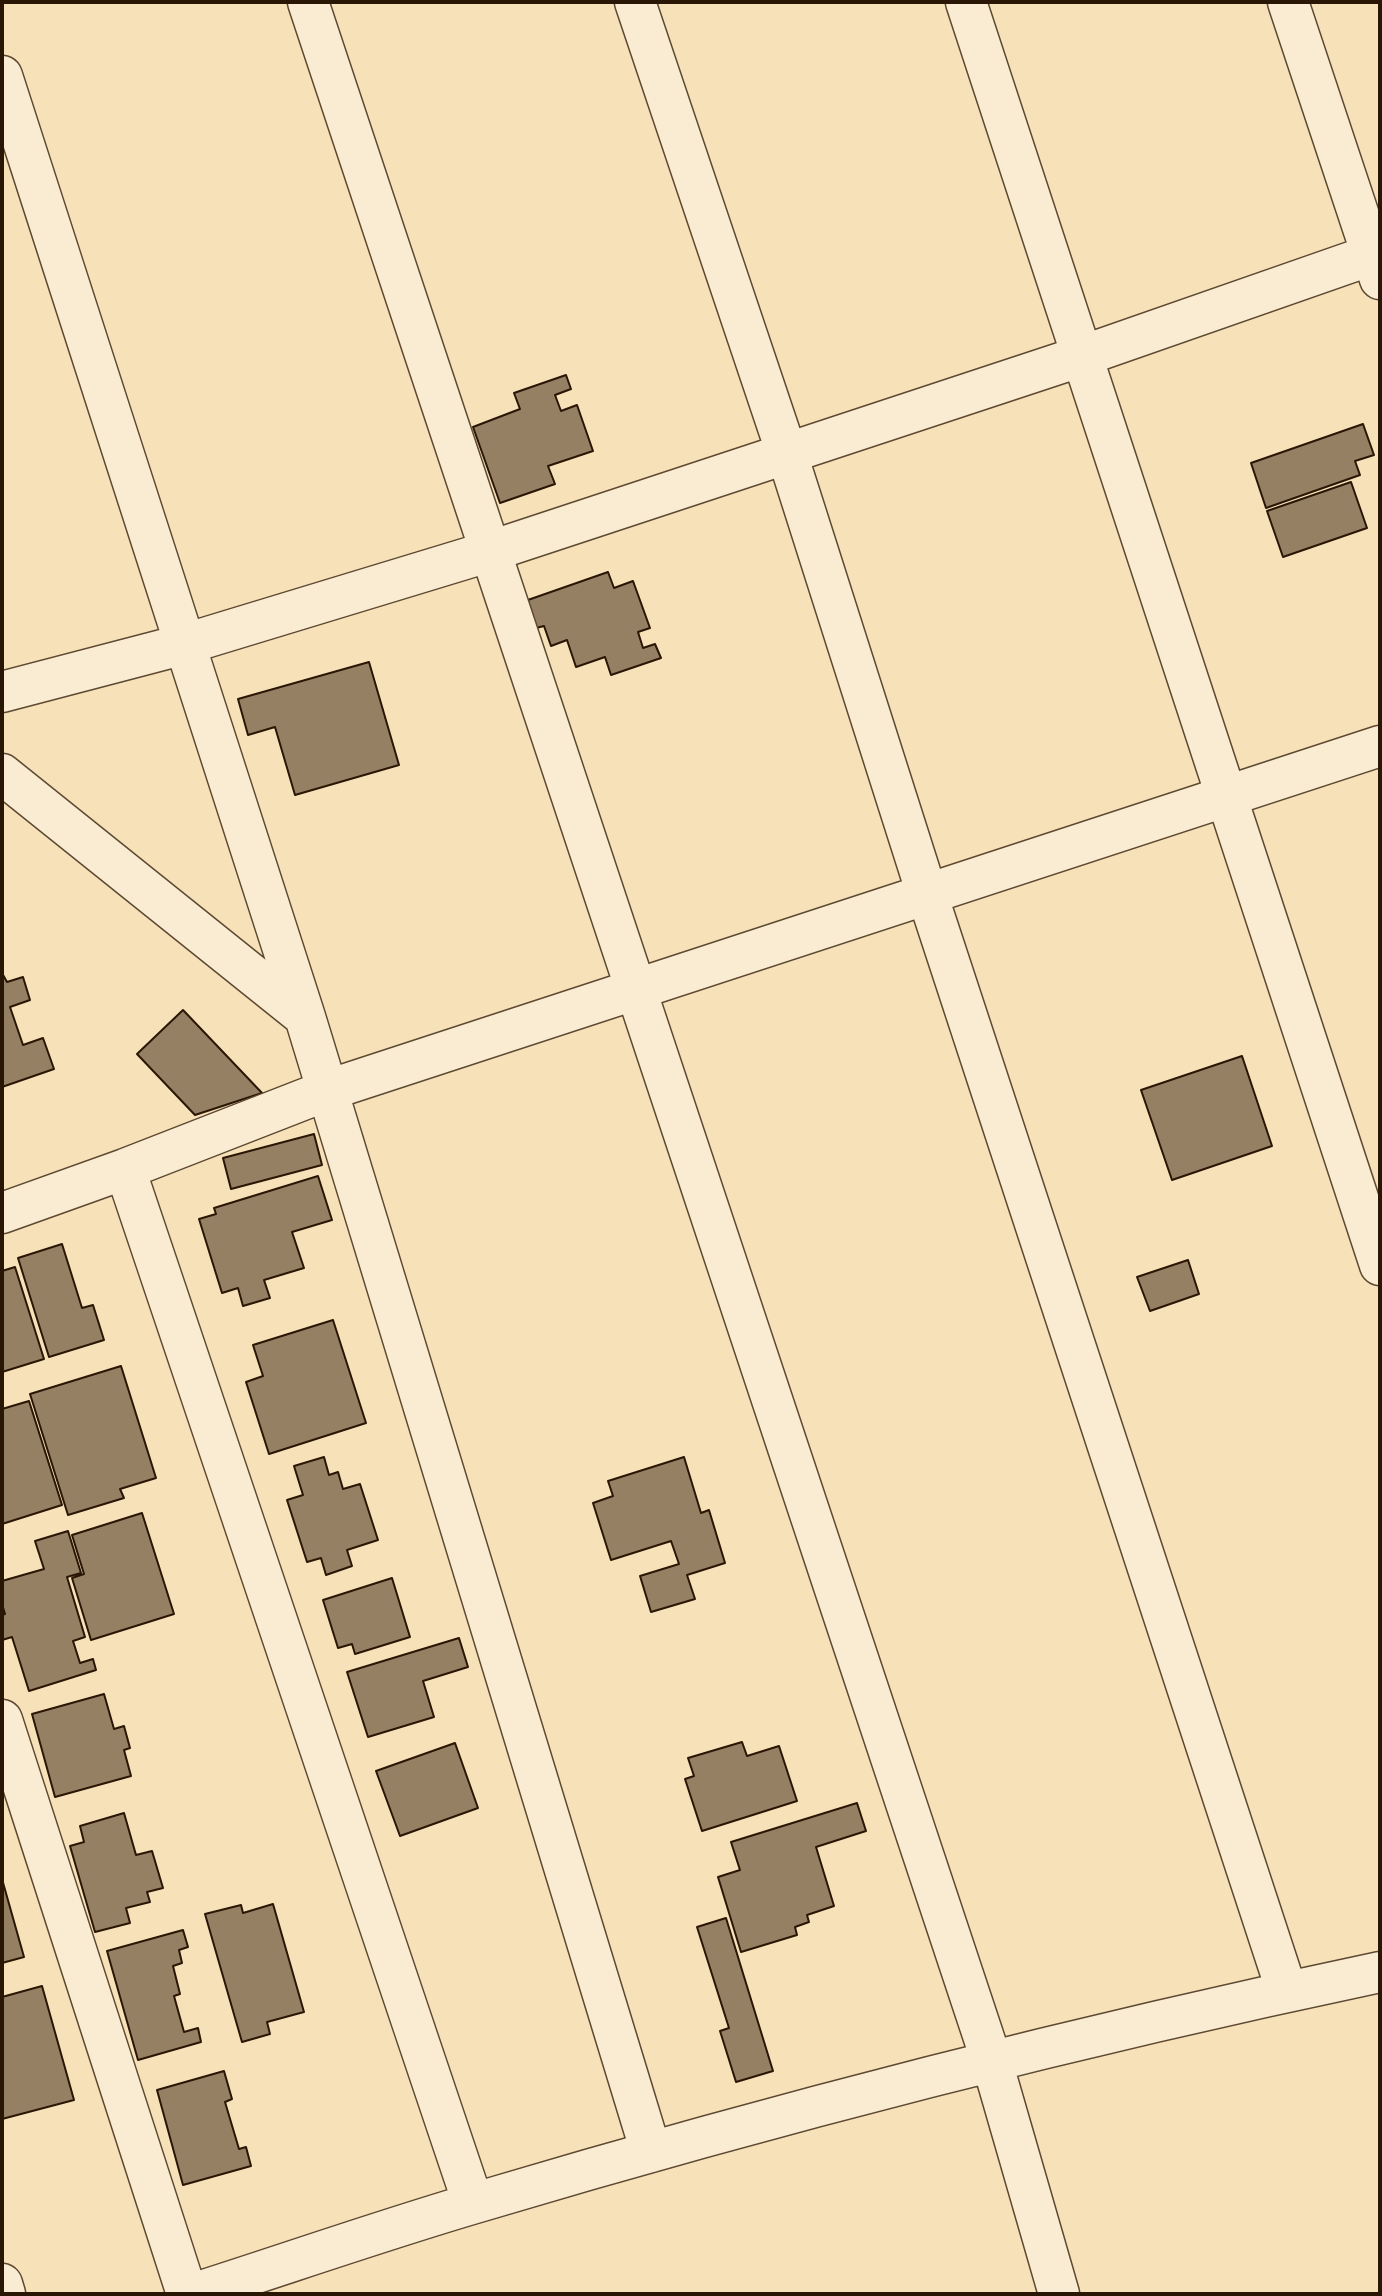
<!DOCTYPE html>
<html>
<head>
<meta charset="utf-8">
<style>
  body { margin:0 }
  #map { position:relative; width:1382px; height:2296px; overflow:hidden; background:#f7e1b9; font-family:"Gentium Book Plus",serif }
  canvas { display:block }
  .frame { position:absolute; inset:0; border:4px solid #2a1605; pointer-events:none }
</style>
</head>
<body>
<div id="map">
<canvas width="1382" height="2296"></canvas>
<div class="frame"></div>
</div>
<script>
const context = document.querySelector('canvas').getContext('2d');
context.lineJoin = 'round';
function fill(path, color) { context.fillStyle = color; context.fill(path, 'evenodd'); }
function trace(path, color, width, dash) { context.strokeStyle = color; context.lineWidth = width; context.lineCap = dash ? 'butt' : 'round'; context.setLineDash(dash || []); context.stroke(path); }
const building = new Path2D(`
  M566,375L571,389L555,395L561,411L577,405L593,451L548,466L555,484L500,503L473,427L520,409L514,393Z
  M1363,424L1374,455L1355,461L1360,475L1266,508L1251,463Z
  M1351,482L1367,528L1283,557L1267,511Z
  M608,572L614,588L633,581L650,628L638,632L643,648L655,644L661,658L611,675L605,657L576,667L567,640L551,646L544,626L536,628L525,601Z
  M369,662L399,765L295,795L275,727L248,735L238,699Z
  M2,973L7,982L23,977L30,1000L10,1007L23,1045L43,1038L54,1069L2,1087Z
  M183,1010L262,1093L195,1115L137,1054Z
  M1242,1056L1272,1146L1172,1180L1141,1090Z
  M314,1134L322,1165L231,1189L223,1158Z
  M318,1176L332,1220L292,1232L304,1268L264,1280L270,1298L243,1306L238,1288L222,1293L199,1219L216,1214L214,1208Z
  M62,1244L82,1308L93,1305L104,1340L49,1357L18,1258Z
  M1188,1260L1199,1294L1150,1311L1137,1277Z
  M15,1267L44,1359L2,1372V1271Z
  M333,1320L366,1423L269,1454L246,1382L263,1376L253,1345Z
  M121,1366L156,1478L120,1489L124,1498L68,1515L30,1394Z
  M29,1401L62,1505L2,1524V1409Z
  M324,1457L329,1475L338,1472L343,1489L360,1484L378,1540L347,1550L352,1566L326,1575L321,1558L307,1562L287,1500L303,1495L294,1466Z
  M684,1457L701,1513L709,1510L725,1563L687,1575L695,1599L651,1612L640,1576L679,1564L671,1541L611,1560L593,1503L613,1496L608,1481Z
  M142,1513L174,1614L91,1640L72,1578L84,1574L72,1535Z
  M68,1531L81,1573L67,1577L85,1637L73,1641L80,1663L93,1659L96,1670L29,1691L12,1637L2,1640V1615L5,1614L2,1604V1581L44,1569L35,1541Z
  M392,1578L410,1637L355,1654L352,1644L338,1648L323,1600Z
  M459,1638L468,1667L423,1681L434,1717L368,1737L347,1672Z
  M104,1694L114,1729L124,1726L130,1748L124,1750L131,1776L55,1797L32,1714Z
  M742,1742L747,1756L779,1746L797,1801L702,1831L685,1779L694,1776L688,1758Z
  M455,1743L478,1808L400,1836L376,1771Z
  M857,1803L866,1831L816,1847L834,1906L807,1915L809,1922L795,1927L797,1935L741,1952L718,1877L740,1870L731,1842Z
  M124,1813L136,1855L152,1851L163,1888L147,1892L150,1902L126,1908L130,1923L95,1932L70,1846L84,1842L80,1826Z
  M2,1879L24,1957L2,1963Z
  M273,1904L304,2012L267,2022L270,2034L242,2042L205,1914L241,1905L243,1913Z
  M726,1918L773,2071L736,2082L720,2031L729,2028L697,1927Z
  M183,1930L188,1947L179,1950L182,1963L173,1966L180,1994L174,1996L184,2032L198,2028L201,2042L138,2060L107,1951Z
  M42,1986L74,2100L2,2119V1997Z
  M224,2071L232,2099L225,2102L239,2149L246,2147L251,2166L183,2185L157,2090Z`);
fill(building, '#958063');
trace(building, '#2a1605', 2);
const minor = new Path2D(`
  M308,2L992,2062L1059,2294
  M635,2L787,454L927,894L1287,1992
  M966,2L1380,1265
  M1288,2L1380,279
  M2,76L305,1017L651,2152
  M2,692L185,644L491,551L1082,356L1380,252
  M2,774L305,1017
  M125,1169L473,2203
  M2,1213L125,1169L328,1090L1380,746
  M2,1720L187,2294
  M2,2284L5,2294
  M192,2294C286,2264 380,2231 475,2203C773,2114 1076,2036 1380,1972`);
trace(minor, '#5d4932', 43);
trace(minor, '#faecd2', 40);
</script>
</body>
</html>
